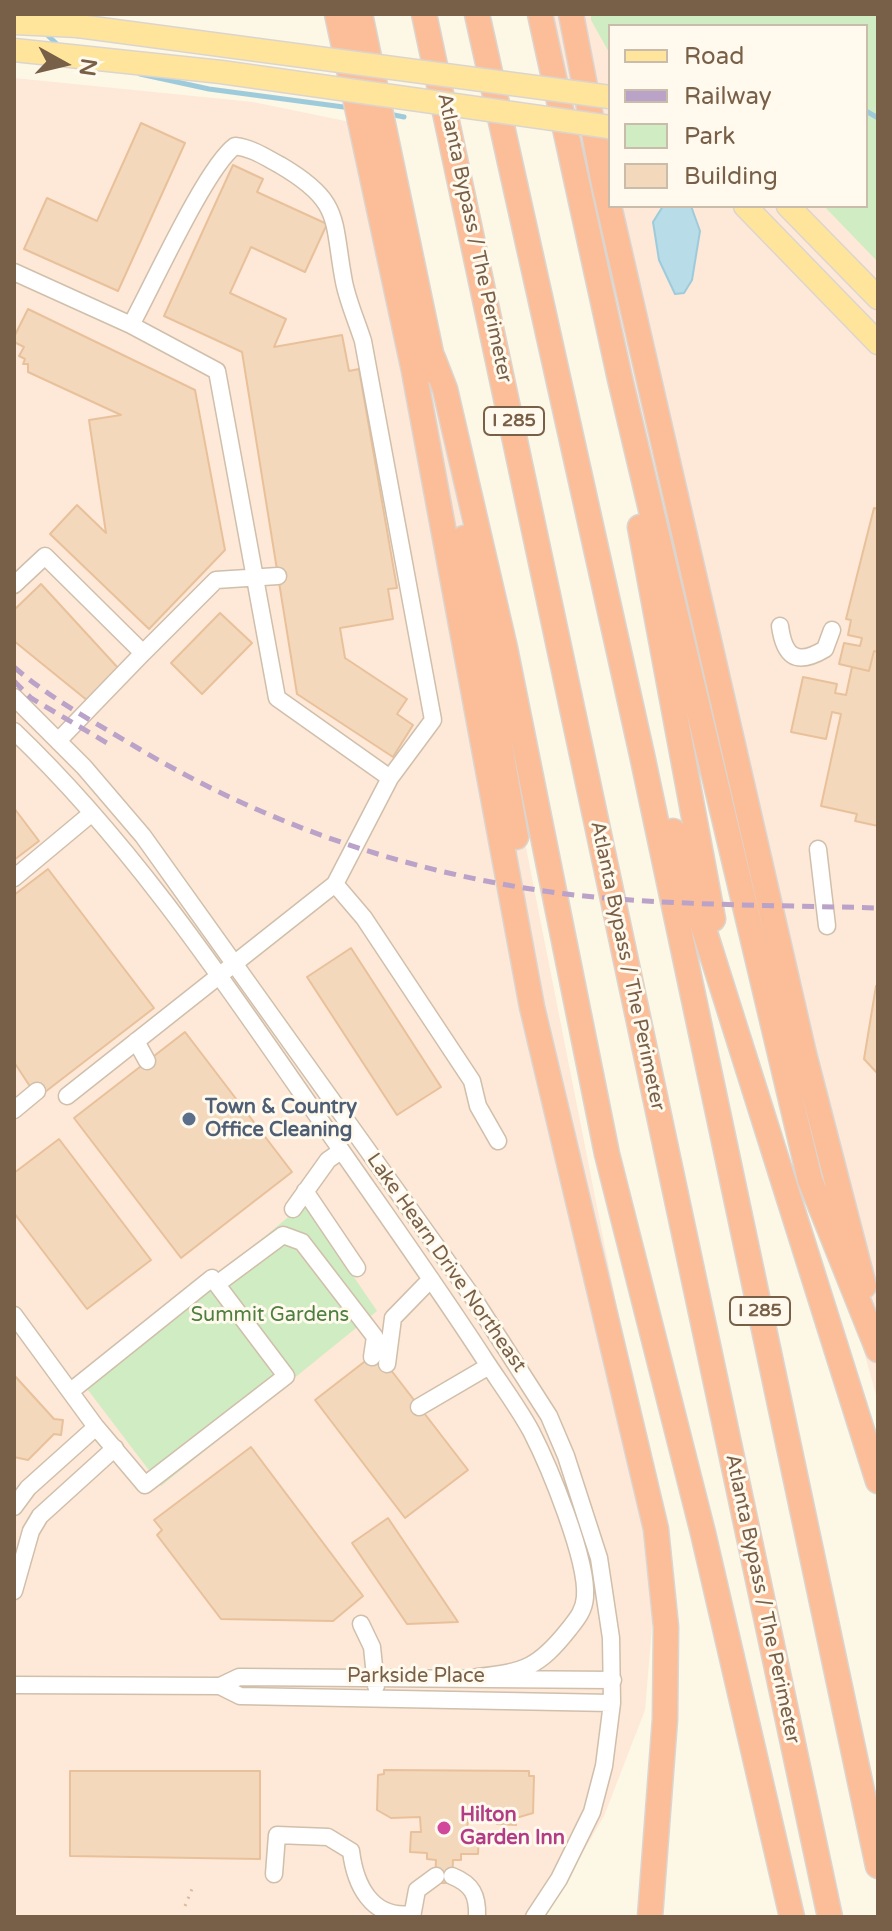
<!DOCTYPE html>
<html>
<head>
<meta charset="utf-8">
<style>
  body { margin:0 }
  #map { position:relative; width:892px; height:1931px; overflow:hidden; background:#fdf7e5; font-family:"Varela Round",sans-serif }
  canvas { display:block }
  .frame { position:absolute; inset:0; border:16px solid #785f48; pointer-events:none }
  .legend { position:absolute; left:608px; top:24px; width:260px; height:184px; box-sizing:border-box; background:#fffaed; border:2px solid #c9bcab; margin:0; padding:10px 14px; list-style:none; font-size:24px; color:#785f48 }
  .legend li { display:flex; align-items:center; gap:16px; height:40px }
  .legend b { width:40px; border:2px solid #c9bcab }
  .north { position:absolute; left:24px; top:24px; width:80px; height:80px; -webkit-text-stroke:6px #fffaed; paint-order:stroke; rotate:98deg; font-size:22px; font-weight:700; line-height:32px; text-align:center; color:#785f48 }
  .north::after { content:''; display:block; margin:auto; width:28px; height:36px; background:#785f48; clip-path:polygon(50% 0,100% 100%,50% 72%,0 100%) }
</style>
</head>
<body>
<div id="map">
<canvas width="892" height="1931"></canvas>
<div class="frame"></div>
<ul class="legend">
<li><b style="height:10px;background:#ffe59b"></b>Road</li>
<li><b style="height:10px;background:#bba2c8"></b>Railway</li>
<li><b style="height:22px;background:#cfecc3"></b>Park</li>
<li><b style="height:22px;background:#f4d8bb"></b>Building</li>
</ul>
<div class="north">N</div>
</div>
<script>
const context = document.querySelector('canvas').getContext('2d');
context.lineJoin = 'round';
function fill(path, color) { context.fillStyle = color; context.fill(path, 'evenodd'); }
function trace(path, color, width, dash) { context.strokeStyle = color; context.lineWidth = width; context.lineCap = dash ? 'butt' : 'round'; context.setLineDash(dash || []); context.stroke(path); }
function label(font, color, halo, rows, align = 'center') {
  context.font = font + ' "Varela Round",sans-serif'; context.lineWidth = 6; context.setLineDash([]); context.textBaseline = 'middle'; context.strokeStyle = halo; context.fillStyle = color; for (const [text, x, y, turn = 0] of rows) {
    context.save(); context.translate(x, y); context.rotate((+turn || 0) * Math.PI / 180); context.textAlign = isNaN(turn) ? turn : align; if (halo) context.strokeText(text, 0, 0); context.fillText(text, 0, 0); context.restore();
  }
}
fill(new Path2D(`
  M541,14H878V1402L809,1153ZM610,26H866V206H610Z
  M14,78L253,102L384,129L631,1379L658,1555L645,1710L604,1816L545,1917H14Z`), '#fee8d8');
fill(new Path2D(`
  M591,14H878V262L824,206H866V26H610V54L591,20Z
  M304,1204L377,1311L161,1486L85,1386Z`), '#cfecc3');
const water = new Path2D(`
  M663,206H691L700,231L692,280L684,293L675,294L659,260L653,222Z`);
fill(water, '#b8dce8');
trace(water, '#9ecbdb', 2);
trace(new Path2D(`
  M43,31L59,46
  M140,74L209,89L351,108
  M866,111L878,118
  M389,114L404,117`), '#9ecbdb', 5);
const building = new Path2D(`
  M141,123L185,143L118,291L24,249L47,198L97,221Z
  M233,165L263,179L257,192L327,224L305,272L251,247L230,293L286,319L274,347L342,335L349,371L359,369L397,588L388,589L393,619L340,628L345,658L407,699L397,714L413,725L393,757L297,694L242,352L164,316Z
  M28,309L195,390L225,550L149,629L50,534L77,505L106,533L89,420L121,415L28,372V364H23L25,359L19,356L24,347L14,342V337Z
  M874,508L878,509V652L874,651L869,671L839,664L844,643L860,646L862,638L848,635L851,620L846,619Z
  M41,584L119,669L88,701L14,641V610Z
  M220,613L252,643L202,694L171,663Z
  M874,651L878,652V826L855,821L857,814L821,806L841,714L832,712L826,739L791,732L803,677L837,684L835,693L846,695L852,667L869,671Z
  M14,808L39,841L14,860Z
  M48,869L154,1008L45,1092L33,1091L14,1062V895Z
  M351,948L441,1087L397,1115L307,977Z
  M876,986H878V1074L864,1059Z
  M185,1032L292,1172L181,1258L74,1118Z
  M59,1139L151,1260L87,1309L14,1213V1173Z
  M377,1352L468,1470L405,1518L315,1400Z
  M14,1375L54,1419L63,1420L61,1435L54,1434L28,1460L14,1457Z
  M251,1447L363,1596L333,1621L221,1619L157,1535L162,1530L154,1520Z
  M388,1518L458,1622L407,1624L352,1543Z
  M384,1770L529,1771V1776H534L533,1813L516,1818V1825L497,1824V1818H468L467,1832H479L478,1854H461V1860H453L452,1883H435L436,1860L427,1859V1853L410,1852L411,1832H421L420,1817L391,1818L377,1810L378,1775L384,1774Z
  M70,1771H260V1859L70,1856Z`);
fill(building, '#f4d8bb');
trace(building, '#e8c19b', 2);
const minor = new Path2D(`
  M14,272L131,325L217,371L277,698L390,778
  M14,585L45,556L143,653L58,741
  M780,626C784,655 795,667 825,649L832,630
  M143,653L216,580L278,576
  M14,697L84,767L143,836L474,1299L549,1416L566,1456L599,1558L611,1638L612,1703L604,1766L592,1812L559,1879L534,1917
  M14,731C145,856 244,1012 348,1160C394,1226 441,1292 485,1360C500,1383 518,1407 531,1431C549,1466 588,1560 585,1597C584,1611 577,1619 569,1629C539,1667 525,1672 477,1677
  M818,849L827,926
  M14,878L92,813
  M335,884L364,918L472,1081L478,1106L498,1141
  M136,1041L147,1061
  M67,1096L335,884L390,778L433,720L363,341C357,322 348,302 344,282C332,219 343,202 280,165C265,157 252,148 235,146C206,167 152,287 131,325
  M14,1110L37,1091
  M305,1191L357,1268
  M293,1209L328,1160L341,1151
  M217,1284L283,1235L302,1242L375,1337L372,1357
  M14,1315L96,1427L145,1485L286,1376L212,1278L71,1391
  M387,1364L393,1318L431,1279
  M419,1407L489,1366
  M14,1507L28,1488L96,1427
  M14,1591L31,1531L40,1516L115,1448
  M361,1624L372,1647L376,1686
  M14,1685L220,1686L239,1677L613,1680
  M220,1686L240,1696L612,1703
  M274,1874L277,1835L328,1837L351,1851C355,1884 371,1919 411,1914
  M452,1876C472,1884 478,1895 477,1917
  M412,1917L417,1890L436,1876`);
const major = new Path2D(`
  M14,23L78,26
  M745,206L878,343
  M788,206L878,298`);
const highway = new Path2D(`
  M337,14L414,371L532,1007L656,1529L666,1627L665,1719L650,1917
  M360,14L435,372
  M424,14L830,1917
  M477,14L642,755L878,1866
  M540,14L620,379L810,1180L878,1350
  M571,14L604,184L804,1054L864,1286
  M433,358L445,389L505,648L607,1154L703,1533L792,1917
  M640,527L713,919
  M464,538L516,837
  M673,831L878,1481`);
trace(minor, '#d0bfaa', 19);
trace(major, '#dcd5cf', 25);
trace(highway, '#dcd5cf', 27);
trace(new Path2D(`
  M185,1906L194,1884`), '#dabc9e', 3, [2, 6]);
trace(minor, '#fff', 16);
trace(major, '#ffe59b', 22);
trace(highway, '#fbbe99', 24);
trace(new Path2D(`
  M14,667C51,699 94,722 136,747C269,827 420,877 575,895C675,906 778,905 878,908
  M14,681L31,698L107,743`), '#bba2c8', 5, [12, 8]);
const majorBridge = new Path2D(`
  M78,26L610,97
  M14,50L221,72L610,127`);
trace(majorBridge, '#dcd5cf', 25, []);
trace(majorBridge, '#ffe59b', 22);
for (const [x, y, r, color] of [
  [189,1119,8,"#5c6f8a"],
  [444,1828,8,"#d1479c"]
]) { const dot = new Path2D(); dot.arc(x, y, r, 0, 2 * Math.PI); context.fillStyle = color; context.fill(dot); trace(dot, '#fffaed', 3); }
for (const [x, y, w] of [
  [514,421,60],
  [760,1311,60]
]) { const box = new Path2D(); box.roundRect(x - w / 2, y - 14, w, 28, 6); context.fillStyle = '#fffaed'; context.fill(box); trace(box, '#785f48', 2); }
label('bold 18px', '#785f48', null, [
  ["I 285",514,421],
  ["I 285",760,1311]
]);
label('20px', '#785f48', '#fffaed', [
  ["Atlanta Bypass / The Perimeter",474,238,78],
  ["Atlanta Bypass / The Perimeter",627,966,78],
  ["Lake Hearn Drive Northeast",446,1263,55],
  ["Atlanta Bypass / The Perimeter",762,1599,78],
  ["Parkside Place",416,1677]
]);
label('bold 20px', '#4e5e75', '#fffaed', [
  ["Town & Country",205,1108],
  ["Office Cleaning",205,1131]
], 'left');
label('20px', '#4c7f40', '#fffaed', [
  ["Summit Gardens",270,1316]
]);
label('bold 20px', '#b23c85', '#fffaed', [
  ["Hilton",460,1816],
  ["Garden Inn",460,1839]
], 'left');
</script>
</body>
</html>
